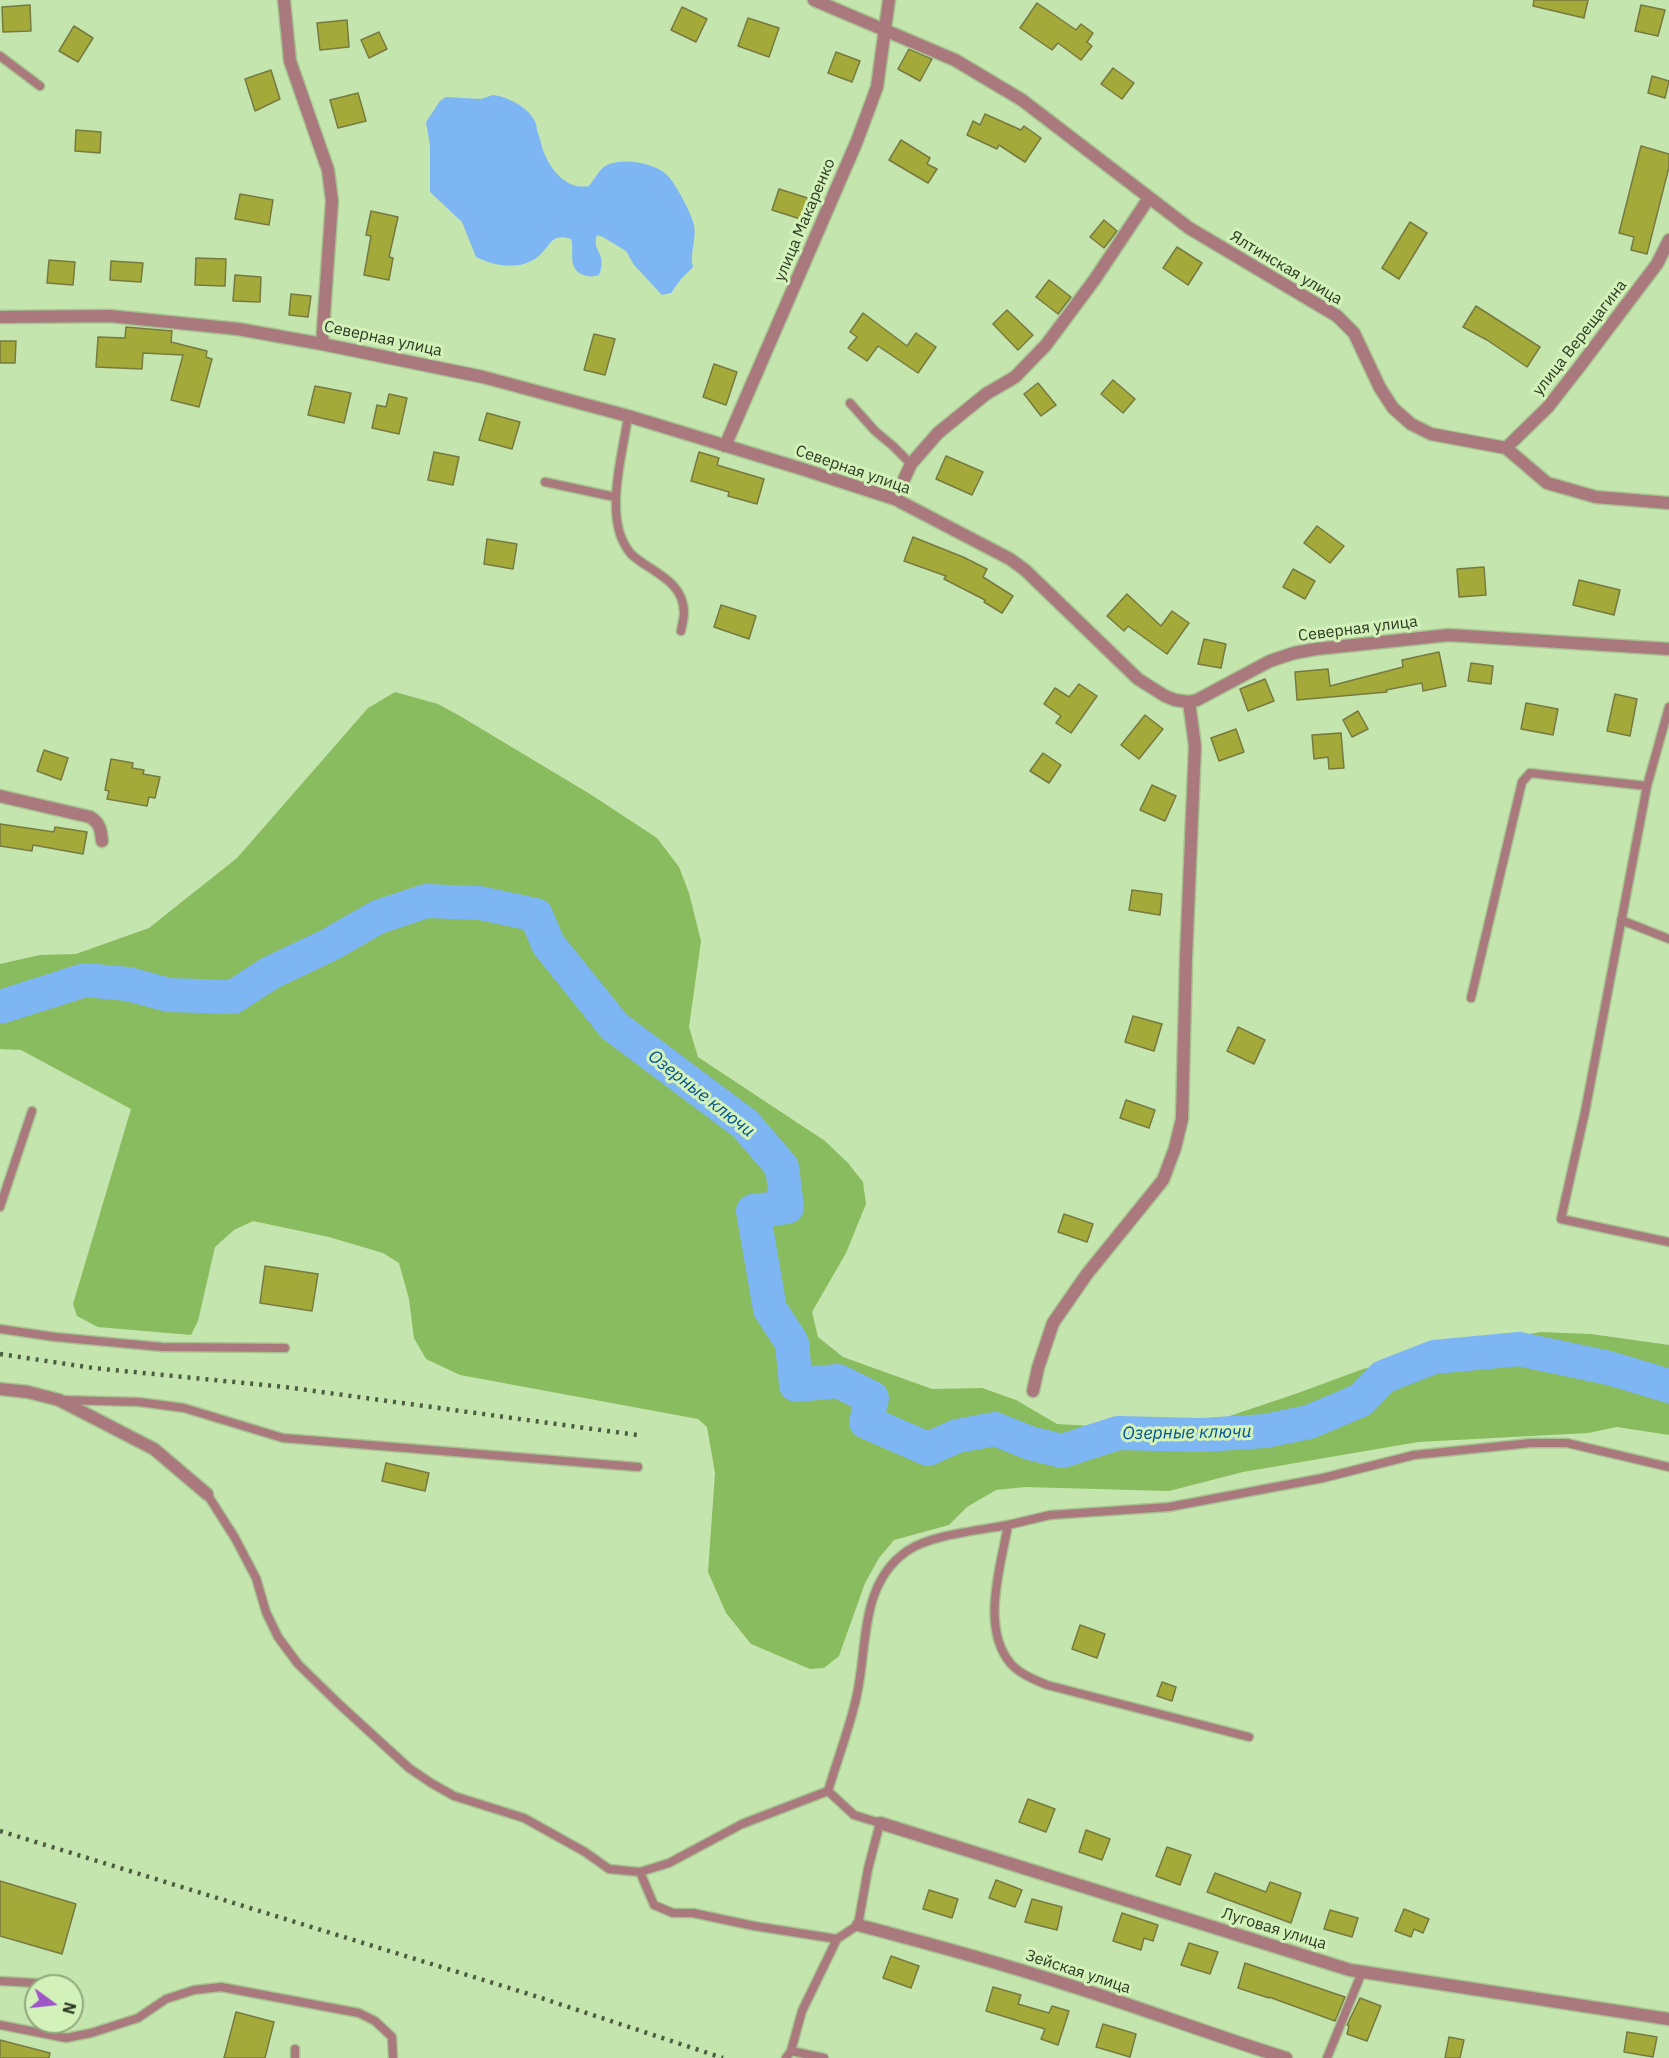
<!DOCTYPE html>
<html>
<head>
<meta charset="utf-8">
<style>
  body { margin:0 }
  #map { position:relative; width:1669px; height:2058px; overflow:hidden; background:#c5e5ae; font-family:"IBM Plex Sans",sans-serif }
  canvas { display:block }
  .north { position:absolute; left:24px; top:1974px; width:60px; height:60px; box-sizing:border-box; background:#d2f2ba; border:2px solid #90a87e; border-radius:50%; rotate:105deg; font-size:16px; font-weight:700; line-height:24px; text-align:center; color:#2e3a24 }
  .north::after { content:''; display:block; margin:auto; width:21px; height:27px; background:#a055c8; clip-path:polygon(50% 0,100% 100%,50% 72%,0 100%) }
</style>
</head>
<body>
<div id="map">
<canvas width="1669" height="2058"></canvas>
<div class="north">N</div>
</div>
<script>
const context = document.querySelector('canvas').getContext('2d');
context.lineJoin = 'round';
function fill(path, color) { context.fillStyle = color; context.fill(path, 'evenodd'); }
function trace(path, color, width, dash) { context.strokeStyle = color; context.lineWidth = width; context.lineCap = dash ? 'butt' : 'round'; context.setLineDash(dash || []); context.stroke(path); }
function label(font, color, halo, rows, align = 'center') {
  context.font = font + ' "IBM Plex Sans",sans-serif'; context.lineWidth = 6; context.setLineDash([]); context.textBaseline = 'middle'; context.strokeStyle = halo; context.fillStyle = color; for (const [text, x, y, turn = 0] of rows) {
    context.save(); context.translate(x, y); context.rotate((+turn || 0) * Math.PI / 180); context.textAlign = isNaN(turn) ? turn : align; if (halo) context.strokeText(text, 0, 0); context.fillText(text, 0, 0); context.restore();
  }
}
fill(new Path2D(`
  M395,692L438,704L460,716L590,794L657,838L679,867L689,893L701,941L689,1027L698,1057L825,1141L848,1163L863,1182L866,1204L846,1253L812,1312L818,1337L843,1357L932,1389L982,1388L1016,1400L1057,1424L1110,1427L1212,1422L1298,1393L1363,1369L1482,1342L1541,1332L1591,1334L1669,1345V1435L1617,1427L1588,1433L1418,1442L1243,1472L1169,1491L1025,1487L996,1490L967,1507L949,1525L894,1540L879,1558L865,1583L839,1656L824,1668L810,1669L751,1644L726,1613L708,1572L715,1473L707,1427L698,1419L460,1375L426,1359L414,1338L409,1299L399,1263L383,1253L329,1237L253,1221L234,1230L215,1247L198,1321L191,1335L98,1327L77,1316L73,1304L131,1109L21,1050L0,1049V964L40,955L76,954L149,928L237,858L368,708Z`), '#89bb5f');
fill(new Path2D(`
  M493,95C510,97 538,112 537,131C541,139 541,147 545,155C553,173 568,190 589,186C595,179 599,169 607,165C622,157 657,163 668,176C677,186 691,213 694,225C697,239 689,254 693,267L681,279L671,293L662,295L634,265L626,251L603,237L597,235C591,252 608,252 599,275C592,277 588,277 581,274C567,266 575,251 571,239C552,233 551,244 540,255C522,271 496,267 476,257L462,222L430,192V145L426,122L440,101L446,97L481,99Z`), '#7eb5f3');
trace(new Path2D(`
  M0,1007L85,980L128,984L169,995L233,997L270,973L329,945L378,917L426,901L480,903L536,915L548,944L614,1026L745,1124L782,1167L787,1207L753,1211L770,1309L792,1343L796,1385L838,1381L872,1398L866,1422L928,1449L957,1436L995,1429L1030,1443L1062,1451L1118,1433L1202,1435L1265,1431L1309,1422L1361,1400L1383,1377L1434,1357L1519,1349L1609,1368L1669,1386`), '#7eb5f3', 34);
const building = new Path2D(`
  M1534,0H1588L1584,18L1533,6Z
  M1037,3L1076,30L1081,24L1093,33L1087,42L1092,46L1081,60L1058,43L1052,50L1020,28Z
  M30,5L31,31L3,32L2,7Z
  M1641,5L1665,10L1658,36L1635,31Z
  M682,7L707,19L696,42L671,30Z
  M748,18L779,28L769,57L738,46Z
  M347,20L349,47L320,50L317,23Z
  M74,26L93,38L78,62L59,51Z
  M379,32L387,49L369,58L361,40Z
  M909,49L932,59L920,81L898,69Z
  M836,52L860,61L852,82L828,73Z
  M1113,68L1134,83L1122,99L1101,84Z
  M271,70L280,99L255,111L245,79Z
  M1652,76L1669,81L1665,98L1648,93Z
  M358,93L366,121L338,128L330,100Z
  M985,114L1021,130L1024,126L1041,138L1025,162L999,145L997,149L967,135L973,121L980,125Z
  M76,130L101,132L100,153L75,151Z
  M901,140L930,158L927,164L937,169L928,183L889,160Z
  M1641,146L1669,154V167L1647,254L1631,250L1634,237L1619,233Z
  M779,189L817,201L810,222L772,210Z
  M240,194L273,200L269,225L235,219Z
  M371,211L398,217L389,257L393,258L389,280L364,275L371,236L366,235Z
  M1104,220L1117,231L1104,248L1090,237Z
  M1410,222L1427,233L1399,279L1382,268Z
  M1177,247L1202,263L1188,285L1163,268Z
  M196,258L226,259L225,286L195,285Z
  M49,260L75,262L73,285L47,283Z
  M111,261L143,263L141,282L110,280Z
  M235,275L261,277L260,302L233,301Z
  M1049,280L1071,297L1058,314L1036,297Z
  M291,294L311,296L308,317L289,315Z
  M1476,306L1540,347L1527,367L1487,340L1463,327Z
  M1007,310L1033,335L1018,350L993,324Z
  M863,313L907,346L916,333L936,347L918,373L878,346L867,361L848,348L857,337L850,332Z
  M126,327L172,331L171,342L207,351L206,357L212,359L199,407L171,400L183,355L143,353L142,369L96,367L98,337L125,338Z
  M594,334L615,339L605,375L584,370Z
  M0,341H16L15,363H0Z
  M714,364L737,372L726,405L703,397Z
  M1113,380L1135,399L1123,413L1101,394Z
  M1038,383L1056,405L1041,416L1024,394Z
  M315,386L351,393L344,423L308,415Z
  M389,394L407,398L399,434L372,428L377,405L386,407Z
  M487,413L520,422L512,449L479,440Z
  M434,452L459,457L453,485L428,480Z
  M699,452L719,458L717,465L764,479L757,504L728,496L729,492L691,481Z
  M946,456L983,472L972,495L936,479Z
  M1317,526L1344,546L1330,563L1304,543Z
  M913,537L963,557L987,569L983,577L1013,596L1002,613L984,602L985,600L944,579L946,576L904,561Z
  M487,539L517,544L513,569L484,564Z
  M1484,567L1486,595L1459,597L1457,569Z
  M1293,569L1315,581L1305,599L1283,587Z
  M1579,580L1620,590L1614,615L1573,605Z
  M1127,594L1161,626L1172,611L1189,623L1167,654L1128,626L1124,631L1107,616Z
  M721,605L756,616L749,639L714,627Z
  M1204,639L1226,644L1221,668L1198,664Z
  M1439,652L1446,686L1423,691L1422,683L1386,690L1387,692L1297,700L1295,672L1328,669L1330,686L1403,667L1402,660Z
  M1471,663L1493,666L1491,684L1468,681Z
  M1265,679L1274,701L1248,711L1240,689Z
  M1079,684L1097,696L1071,733L1056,723L1061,716L1044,704L1055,688L1069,697Z
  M1615,694L1637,699L1630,736L1607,731Z
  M1526,703L1558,709L1553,735L1521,729Z
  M1358,711L1368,729L1352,737L1343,720Z
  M1145,715L1163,729L1139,759L1121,745Z
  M1236,729L1244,752L1219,761L1211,738Z
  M1341,733L1344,768L1329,769L1328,757L1314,759L1312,735Z
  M44,750L68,758L61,780L37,771Z
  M1043,753L1061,765L1049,783L1030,771Z
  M111,759L133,763L132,768L144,770L143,774L160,777L155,798L149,797L147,806L107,799L109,791L105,790Z
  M1152,785L1176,796L1165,821L1140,810Z
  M0,824L54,832L55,827L87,832L83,854L33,845L32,851L0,846Z
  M1132,890L1162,894L1160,915L1129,910Z
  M1133,1016L1162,1024L1154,1051L1125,1042Z
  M1238,1027L1265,1040L1254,1064L1227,1051Z
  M1126,1100L1155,1110L1149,1128L1120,1118Z
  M1064,1214L1093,1224L1087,1242L1058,1232Z
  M265,1266L318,1274L312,1311L260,1303Z
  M386,1463L429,1473L425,1491L382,1481Z
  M1080,1625L1105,1634L1097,1658L1072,1649Z
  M1162,1682L1176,1687L1172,1701L1157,1696Z
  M1028,1799L1055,1809L1046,1832L1019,1822Z
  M1086,1830L1110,1839L1102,1860L1079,1852Z
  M1167,1847L1191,1855L1180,1885L1156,1876Z
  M1215,1873L1266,1892L1270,1882L1301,1893L1291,1923L1207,1892Z
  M996,1880L1022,1890L1015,1907L989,1898Z
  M0,1881L76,1904L62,1954L0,1936Z
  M929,1890L958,1899L952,1918L923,1909Z
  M1032,1899L1062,1907L1057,1930L1025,1922Z
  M1404,1909L1429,1919L1423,1933L1414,1929L1411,1937L1395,1931Z
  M1330,1910L1358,1918L1352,1937L1324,1929Z
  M1122,1913L1158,1925L1153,1941L1144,1938L1141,1950L1113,1941Z
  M1189,1943L1218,1952L1210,1974L1181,1965Z
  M891,1956L919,1966L911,1988L883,1978Z
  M1245,1963L1345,1997L1335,2021L1269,1997V1998L1238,1988Z
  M993,1987L1021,1995L1018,2004L1049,2013L1052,2006L1069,2011L1058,2045L1041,2039L1045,2029L986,2011Z
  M1360,1998L1381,2006L1367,2041L1347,2034L1349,2026L1347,2025Z
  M236,2012L274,2022L265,2058H224Z
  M1103,2024L1136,2034L1130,2057L1096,2047Z
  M1627,2032L1657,2037L1653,2057L1624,2052Z
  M1449,2037L1464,2040L1460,2058H1445Z
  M0,2040L50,2053L49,2058H0Z`);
fill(building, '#a4aa3a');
trace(building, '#767a40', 1.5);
const service = new Path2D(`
  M0,56L40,86
  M850,403L875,431L893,446L911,464
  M628,416C623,452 609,499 620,534C622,540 627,549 631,554C650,572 684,580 684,613C684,618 682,625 681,631
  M545,482L615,497
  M1669,707L1647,786L1585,1112L1561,1219L1669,1242
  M1621,920L1669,939
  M1471,998L1522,782L1530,773L1647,786
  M0,1207L32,1111
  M0,1329L55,1337L162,1347L285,1348
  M62,1400L139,1402L184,1408L283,1438L638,1467
  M207,1494L235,1538L256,1578L266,1612L278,1637L298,1664L339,1704L409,1768L431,1783L454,1796L524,1818L585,1852L609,1869L640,1872L669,1863L742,1824L828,1791
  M1008,1525L1050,1515L1169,1507L1323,1478L1414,1455L1531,1443H1567L1669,1467
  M640,1872L654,1905L673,1913H693L754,1926L837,1939
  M0,1981L54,1984
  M0,2025L66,2038L91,2033L138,2018L166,1999L194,1990L221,1987L359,2013L375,2021L392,2037L393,2058
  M791,2051L824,2058
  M295,2058V2049
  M786,2058L791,2051L802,2011L837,1939L858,1925L868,1869L880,1823L854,1815L828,1791C837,1761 848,1732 855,1703C869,1651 857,1586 907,1551C930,1535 980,1530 1008,1525C1001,1566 980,1628 1011,1664C1020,1674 1035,1680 1047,1685L1249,1737
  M1327,2058L1362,1972`);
const minor = new Path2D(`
  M284,0L290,61L328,170L332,201L322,344
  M814,0L955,60L1022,100L1189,228L1337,316L1354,333L1380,388L1393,408L1411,424L1431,434L1506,448L1547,483L1596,497L1669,503
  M0,317L110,316L238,329L322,344L483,377L628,416L799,468L895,499L1010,559L1025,570L1138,679L1165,696L1175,700L1189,702L1197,700L1270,661L1294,653L1316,649L1449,635L1669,649
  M725,446L857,141L877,87L889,0
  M1506,448L1548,407L1580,366L1657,264L1669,240
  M895,499L911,464L938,433L986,394L1015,377L1046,345L1095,279L1149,198
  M0,796L90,817C100,823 101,830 102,841
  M0,1389L28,1392L59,1400L154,1449L207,1494
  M1033,1391L1038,1368L1053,1323L1087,1274L1163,1180L1175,1148L1182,1119L1186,958L1195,746L1189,702
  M880,1823L1350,1970L1669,2019
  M858,1925C927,1943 997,1962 1065,1984C1139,2007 1212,2035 1286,2058`);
trace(service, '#a7c392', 11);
trace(minor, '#a7c392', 15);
trace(service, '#a9797e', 8);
trace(minor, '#a9797e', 12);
trace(new Path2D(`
  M0,1354L93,1368L285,1387L637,1435
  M0,1831L532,1995L723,2058`), '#4c5c3f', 4.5, [3, 6]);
label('16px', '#2e3a24', '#d2f2ba', [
  ["улица Макаренко",805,220,-67],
  ["Ялтинская улица",1286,268,31],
  ["улица Верещагина",1580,338,-52],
  ["Северная улица",383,339,12],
  ["Северная улица",853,470,19],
  ["Северная улица",1358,629,-7],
  ["Луговая улица",1274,1929,17],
  ["Зейская улица",1078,1972,18]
]);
label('italic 18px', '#015196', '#d2f2ba', [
  ["Озерные ключи",701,1094,38],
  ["Озерные ключи",1187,1433,-1]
]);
</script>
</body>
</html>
